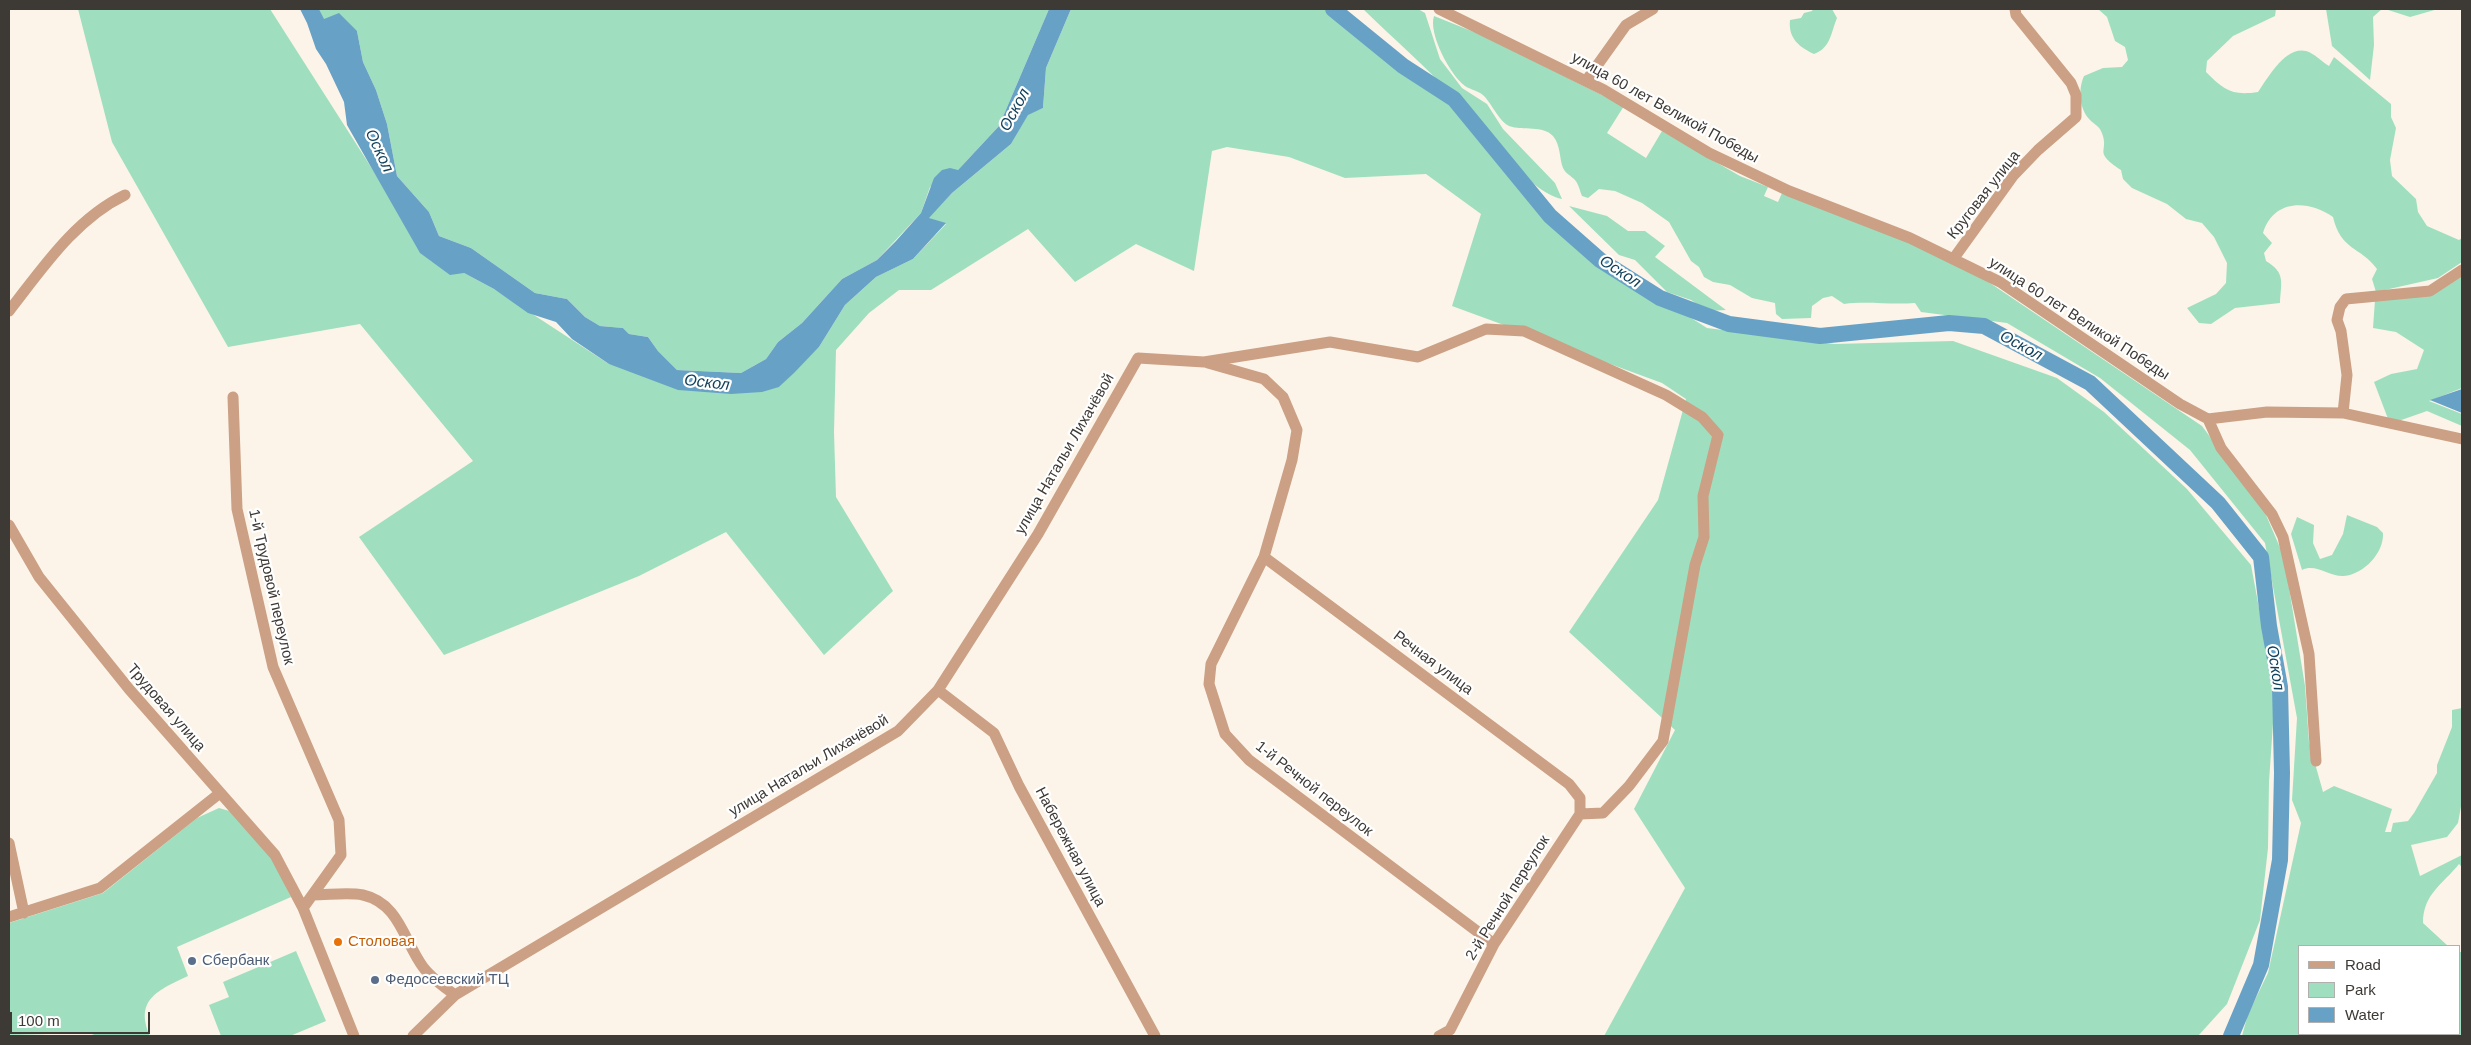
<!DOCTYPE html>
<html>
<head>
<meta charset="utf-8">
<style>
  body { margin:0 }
  #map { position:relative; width:2471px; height:1045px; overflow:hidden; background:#fcf4e9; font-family:Helvetica,sans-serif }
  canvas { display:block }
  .frame { position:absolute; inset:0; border:10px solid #3d3935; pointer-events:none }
  .legend { position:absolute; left:2298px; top:945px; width:162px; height:90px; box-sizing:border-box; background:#fff; border:1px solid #b1b0ae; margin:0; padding:6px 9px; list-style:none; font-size:15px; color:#3d3935 }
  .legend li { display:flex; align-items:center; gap:10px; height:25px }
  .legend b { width:25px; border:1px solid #b1b0ae }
  .scale { position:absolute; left:10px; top:1012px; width:140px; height:22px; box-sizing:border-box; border:2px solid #3d3935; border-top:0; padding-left:6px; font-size:15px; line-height:18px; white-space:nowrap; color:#3d3935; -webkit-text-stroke:4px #fff; paint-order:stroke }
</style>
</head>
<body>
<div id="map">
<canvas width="2471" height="1045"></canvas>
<div class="frame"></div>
<ul class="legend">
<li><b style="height:6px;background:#cba085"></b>Road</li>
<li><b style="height:14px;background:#9fdfbf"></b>Park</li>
<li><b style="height:14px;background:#67a2c6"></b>Water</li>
</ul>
<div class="scale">100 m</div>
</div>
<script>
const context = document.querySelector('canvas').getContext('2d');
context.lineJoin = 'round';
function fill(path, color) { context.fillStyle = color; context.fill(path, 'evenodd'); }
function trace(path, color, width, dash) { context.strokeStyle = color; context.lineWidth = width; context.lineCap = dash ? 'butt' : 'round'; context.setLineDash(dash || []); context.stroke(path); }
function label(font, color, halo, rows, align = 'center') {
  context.font = font + ' Helvetica,sans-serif'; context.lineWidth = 4.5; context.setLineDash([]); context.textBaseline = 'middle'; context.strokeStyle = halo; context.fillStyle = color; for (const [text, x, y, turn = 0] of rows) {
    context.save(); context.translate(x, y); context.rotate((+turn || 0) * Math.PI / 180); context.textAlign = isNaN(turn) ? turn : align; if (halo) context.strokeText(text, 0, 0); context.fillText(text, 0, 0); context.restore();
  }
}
fill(new Path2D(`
  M78,9H270L431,261L464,273L494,289L609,364L779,387L819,347L845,305L876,277L913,259L946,224L928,218L952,193L1011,144L1028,114L1043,108L1046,68L1071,9H1333L1403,66L1454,99L1550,216L1600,260L1707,328L1834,344L1953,341L2057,378L2104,412L2187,489L2251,565L2275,694L2269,782L2268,848L2260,920L2227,1004L2198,1036H1604L1685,888L1634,809L1675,730L1569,632L1658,500L1686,399L1662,383L1452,306L1481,214L1426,174L1345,178L1289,157L1227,147L1212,151L1194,271L1136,244L1075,282L1028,229L931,290H899L869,313L836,350L834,432L836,497L893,591L824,655L726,532L639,576L444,655L359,537L473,461L360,324L228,347L112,142Z
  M319,9H1049L999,126L958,170L930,187L921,213L877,260L842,279L802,323L778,342L766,359L741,373L677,370L658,351L648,337L629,334L623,328L600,326L585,317L567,299L535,293L471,248L439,236L429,212L397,176L387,124L376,90L363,62L357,31L323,19Z
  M1363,9H1418L1425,13L1440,59L1462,88L1487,104L1503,129L1555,183L1562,199C1527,192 1482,126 1457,100C1427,68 1394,39 1363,9Z
  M1813,9H1832L1837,18C1831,32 1831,48 1814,54C1799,47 1788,38 1790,20L1801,18L1804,13L1812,11Z
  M2098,9H2276L2275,16L2233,36L2207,61L2206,72C2224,90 2232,96 2258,92C2268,78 2285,46 2306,51C2314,53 2322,62 2329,66L2334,57L2391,104V117L2396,128L2390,160L2392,176L2416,199L2418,212L2427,226L2459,240L2462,238V262L2438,278L2376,292L2372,279L2377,269C2360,246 2341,251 2333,217C2307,199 2273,200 2263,233L2272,243L2264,253L2266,261C2286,273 2281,282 2280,303L2235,308L2211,324L2199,323L2187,308L2216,294L2226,283L2227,263L2214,237L2202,223L2186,219L2167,204L2132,188L2123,179L2121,170C2091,150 2111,153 2101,131C2099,126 2094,124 2090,120C2079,109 2078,89 2084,76L2103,68L2122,67L2128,60L2125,47L2115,41L2107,17Z
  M2326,9H2382L2373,17L2374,45L2370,80L2332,46Z
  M2385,9H2438L2410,17Z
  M1434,16L1479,34L1624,106L1607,133L1646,158L1662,131L1740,176L1768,187L1764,196L1778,202L1782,193L1923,248L1981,277L2202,426L2263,508L2284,557L2305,686L2309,742L2323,792L2334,786L2392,809L2385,832H2391L2393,823L2408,821L2414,813L2437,773V765L2452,727V710L2462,708V801L2458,823L2447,837L2411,845L2420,876L2462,855V867L2459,864C2443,884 2423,894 2423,923L2448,946H2300V1034H2460V952H2462V1036H2242L2248,1014L2268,973L2301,823L2292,800L2297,718L2265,543L2190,450L2100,378L2007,323L1921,312L1915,303C1891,305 1867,301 1844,304L1832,296L1823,298L1812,306L1811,318L1782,319L1776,314L1775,303L1752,298L1730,285L1713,282L1704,277L1699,267L1691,261L1669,222L1642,203L1615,191L1599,189L1588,198L1582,196C1580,191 1578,182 1574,179C1570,175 1566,174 1563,168C1559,158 1561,146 1553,136C1543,125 1523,131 1509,126C1500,122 1492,105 1485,97C1480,91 1471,90 1465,86C1450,75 1428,33 1434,16Z
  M1569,206L1607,216L1628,231H1645L1665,246L1655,257L1726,310L1708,311L1691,300L1667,292L1635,260L1619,255Z
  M2462,276V388L2429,401L2462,414V426L2427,411L2390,424L2374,382L2391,374L2417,369L2424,350L2396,332L2373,328L2375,300L2431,294Z
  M2347,515L2377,527L2383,533C2384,553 2364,574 2344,576C2329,577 2316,563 2302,570L2291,534L2297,517L2314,525L2313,543L2320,559L2332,555L2343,534Z
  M219,808L233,812L273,859L291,897L177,947L188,976C159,990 134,999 150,1036H97L89,1033L9,1035V923L103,893L197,818Z
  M296,951L326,1021L290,1036H221L209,1005L229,997L223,982Z`), '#9fdfbf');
fill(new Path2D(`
  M300,9H319L324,19L339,13L357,31L363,62L376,90L387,124L397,176L429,212L439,236L471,248L535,293L567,299L585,317L600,326L623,328L629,334L648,337L658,351L677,370L741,373L766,359L778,342L802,323L842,279L877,260L896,241L921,213L934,178L942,170L950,168L958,170L999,126L1049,9H1071L1046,68L1043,108L1028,115L1011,144L952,193L929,218L946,223L913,259L876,277L845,305L819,347L794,373L779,387L762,392L731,394L678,390L609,364L572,339L556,322L528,313L494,289L464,273L450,275L420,253L347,125L344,102L326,64L316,49L307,23Z
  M2462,389V413L2430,400Z`), '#67a2c6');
trace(new Path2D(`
  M1333,9L1403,66L1454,99L1550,216L1600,260L1660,298L1729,324L1820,336L1949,323L1984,326L2090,383L2218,503L2261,557L2269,626L2280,687L2282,773L2280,860L2261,965L2231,1036`), '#67a2c6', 16);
trace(new Path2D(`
  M1439,9L1604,90L1709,153L1789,191L1910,238L2000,282L2180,404L2208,419L2221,448L2272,514L2283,537L2309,654L2316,761
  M1586,81L1626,25L1653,9
  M1954,258L2013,176L2038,150L2076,117V95L2071,83L2016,15L2015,9
  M9,311C42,269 75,219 125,195
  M1208,363L1264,379L1283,397L1297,430L1292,460L1264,557L1211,664L1209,684L1225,734L1249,760L1494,944
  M233,397L237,509L273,667L339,820L341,855L303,908
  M2343,413L2347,375L2341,331L2337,320L2340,307L2346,299L2430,291L2462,270
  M2208,419L2267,412L2343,413L2462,439
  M9,525L39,577L129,689L275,855L303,908L354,1036
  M1264,557L1569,784L1580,798V814L1494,944L1450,1030L1439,1036
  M938,690L994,733L1019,786L1155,1036
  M9,843L24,913
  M313,895C329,895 348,892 363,895C399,903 404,941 423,967C431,978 443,986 455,995
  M9,917L100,888L220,793
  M413,1036L455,995L898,731L938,690L1038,534L1138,358L1204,362L1330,342L1418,357L1486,329L1524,331L1666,395L1702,417L1718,435L1703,496L1704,537L1695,565L1663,741L1629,786L1603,813L1580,814`), '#cba085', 11);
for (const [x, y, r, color] of [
  [338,942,5,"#e8710a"],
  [192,961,5,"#5c6f8a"],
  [375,980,5,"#5c6f8a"]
]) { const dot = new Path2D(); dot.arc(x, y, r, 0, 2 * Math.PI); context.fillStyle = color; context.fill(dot); trace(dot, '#fff', 2); }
label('15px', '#3d3935', '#fff', [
  ["улица 60 лет Великой Победы",1665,108,29],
  ["Круговая улица",1984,195,-52],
  ["улица 60 лет Великой Победы",2079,319,33],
  ["улица Натальи Лихачёвой",1065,454,-60],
  ["1-й Трудовой переулок",271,587,77],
  ["Речная улица",1433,663,37],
  ["Трудовая улица",166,708,49],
  ["улица Натальи Лихачёвой",809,766,-31],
  ["1-й Речной переулок",1314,789,38],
  ["Набережная улица",1070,847,62],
  ["2-й Речной переулок",1508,898,-58]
]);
label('15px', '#c56008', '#fff', [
  ["Столовая",348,942]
], 'left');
label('15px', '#4e5e75', '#fff', [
  ["Сбербанк",202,961],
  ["Федосеевский ТЦ",385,980]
], 'left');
label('italic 16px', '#12415b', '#fff', [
  ["Оскол",1015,110,-62],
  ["Оскол",379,151,65],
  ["Оскол",1620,272,33],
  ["Оскол",2021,346,28],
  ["Оскол",707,383,7],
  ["Оскол",2275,668,81]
]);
</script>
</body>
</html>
